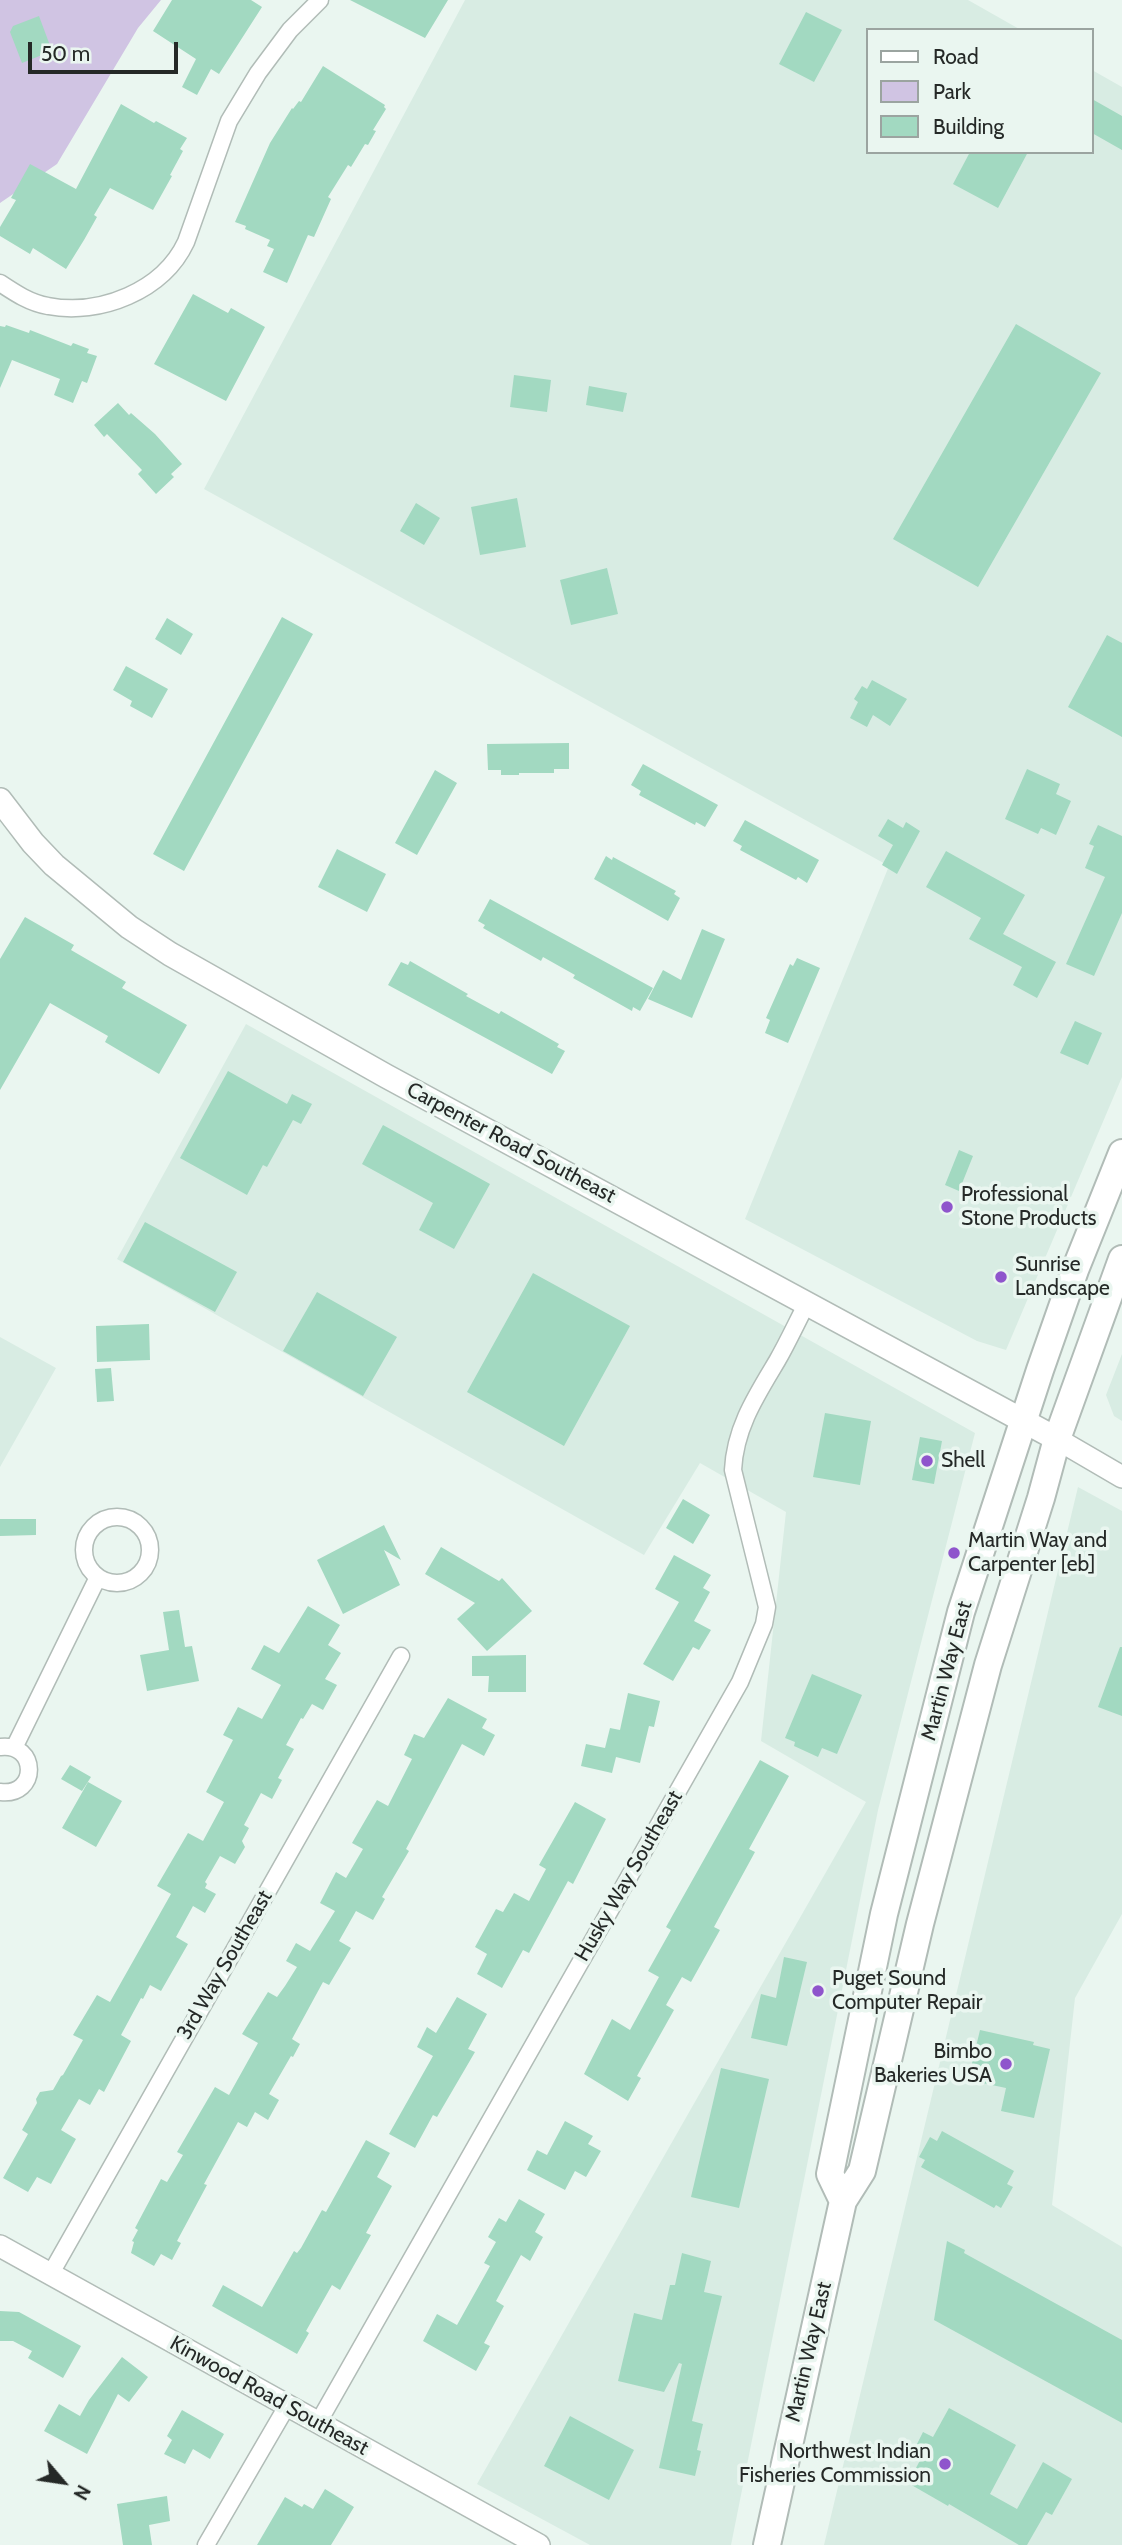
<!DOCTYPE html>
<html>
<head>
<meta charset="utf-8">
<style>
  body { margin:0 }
  #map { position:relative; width:1122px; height:2545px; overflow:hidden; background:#eaf6f0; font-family:Cabin,sans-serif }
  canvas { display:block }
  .legend { position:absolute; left:866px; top:28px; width:228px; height:126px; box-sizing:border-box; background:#eaf6f0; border:2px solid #9ba4a0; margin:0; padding:9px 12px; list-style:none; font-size:21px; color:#252927 }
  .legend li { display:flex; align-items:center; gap:14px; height:35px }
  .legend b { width:35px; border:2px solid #9ba4a0 }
  .north { position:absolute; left:28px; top:2447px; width:70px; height:70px; -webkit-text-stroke:5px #eaf6f0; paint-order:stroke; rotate:119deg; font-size:19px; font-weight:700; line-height:28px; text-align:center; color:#252927 }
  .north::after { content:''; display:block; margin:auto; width:24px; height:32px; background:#252927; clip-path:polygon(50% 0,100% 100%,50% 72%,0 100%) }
  .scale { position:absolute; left:28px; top:42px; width:150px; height:32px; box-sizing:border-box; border:4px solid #252927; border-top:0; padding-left:9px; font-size:21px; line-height:24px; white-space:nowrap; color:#252927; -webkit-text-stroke:5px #eaf6f0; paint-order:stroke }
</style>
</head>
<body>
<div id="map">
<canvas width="1122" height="2545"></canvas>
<ul class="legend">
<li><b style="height:9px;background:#fff"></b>Road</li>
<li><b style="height:19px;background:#d0c4e3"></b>Park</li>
<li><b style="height:19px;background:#a2d9c1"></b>Building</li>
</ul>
<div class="north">N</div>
<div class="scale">50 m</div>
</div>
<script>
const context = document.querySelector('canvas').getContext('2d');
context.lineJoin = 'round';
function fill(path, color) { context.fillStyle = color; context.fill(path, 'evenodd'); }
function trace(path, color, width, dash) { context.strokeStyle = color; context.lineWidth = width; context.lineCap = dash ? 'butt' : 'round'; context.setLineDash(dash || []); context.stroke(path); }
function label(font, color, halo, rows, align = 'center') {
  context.font = font + ' Cabin,sans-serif'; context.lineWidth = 7; context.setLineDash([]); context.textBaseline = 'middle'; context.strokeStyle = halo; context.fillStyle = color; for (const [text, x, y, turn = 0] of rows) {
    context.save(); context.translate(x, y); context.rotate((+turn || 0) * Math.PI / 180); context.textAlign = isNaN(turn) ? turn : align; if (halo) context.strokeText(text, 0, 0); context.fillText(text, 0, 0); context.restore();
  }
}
fill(new Path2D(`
  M465,0H968L1021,30H868V152H1092V70L1122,87V1077L1006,1350L977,1341L745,1219L889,866L204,489Z
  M246,1024L975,1433L878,1810L731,2545H590L477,2484L866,1802L761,1741L786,1512L700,1463L644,1555L117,1259Z
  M0,1337L56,1368L0,1467Z
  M1122,1354V1421L1114,1416L1106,1395Z
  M1078,1487L1122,1511V1914L1075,1998L1052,2205L1122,2247V2545H824Z`), '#d8ece3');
fill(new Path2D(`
  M0,0H161L138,28L57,164L0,203Z`), '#d0c4e3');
fill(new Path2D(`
  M172,0H251L262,7L219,74L211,69L197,95L182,87L196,59L153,31Z
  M350,0H448L425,38Z
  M806,12L842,30L814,82L779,64Z
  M39,16L52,51L22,63L10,32L13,26Z
  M323,66L385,105L384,107L386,109L373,130L376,131L368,145L365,144L351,167L348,165L328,197L331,199L314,237L308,235L287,283L263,272L274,249L267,246L270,240L245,229L246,226L235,222L270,143L292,108L293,109L299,101L301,102Z
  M1092,99L1122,116V150L1092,133Z
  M121,104L154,123L156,121L187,138L180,149L183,151L170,175L172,176L153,210L110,188L94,215L97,217L84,240L66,269L33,248L30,254L0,236V227L16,200L11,198L30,164L76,189Z
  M970,152H1028L998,208L953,184Z
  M193,294L228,313L231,308L265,327L226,401L154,364Z
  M1016,324L1101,373L978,587L893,539Z
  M6,325L29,333L30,330L71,346L73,343L89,349L87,353L97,356L87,383L82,381L73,403L54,395L60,379L12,360L0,388V326L5,327Z
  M514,375L551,380L547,412L510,407Z
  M589,386L627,393L623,412L586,405Z
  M118,403L129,415L131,413L155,434L182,464L171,474L174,477L156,494L138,474L142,470L107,434L104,437L94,425Z
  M517,498L526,547L480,555L471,507Z
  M416,503L440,518L424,545L400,531Z
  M607,568L618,614L571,625L560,580Z
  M282,617L313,634L184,871L153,854Z
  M167,618L193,634L181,655L155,639Z
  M1107,635L1122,643V737L1068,707Z
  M126,666L168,689L152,718L130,706L132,701L113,690Z
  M872,680L907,699L890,726L873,715L867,727L850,718L858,702L854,699L862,686L867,689Z
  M569,743V769H554V773H519V775H501V770H488L487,744Z
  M643,764L718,805L705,827L696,822L695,825L639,795L641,791L631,785Z
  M1027,769L1060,784L1056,794L1071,801L1056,835L1041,828L1038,834L1005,819Z
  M435,770L457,783L417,855L395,843Z
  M888,819L903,828L906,822L920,831L897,874L882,865L893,845L878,836Z
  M745,820L819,860L807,883L798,877L796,880L740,850L742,846L733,841Z
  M1098,825L1122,836V913L1094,976L1066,964L1105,877L1085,868L1094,846L1089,844Z
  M337,849L386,874L367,912L318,887Z
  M946,851L1025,895L1003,934L1056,962L1037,998L1013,985L1022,967L969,939L981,918L926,887Z
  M606,856L612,860L613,857L676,891L674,894L680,898L668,921L594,879Z
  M490,899L653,988L640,1011L633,1007L632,1011L573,978L575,975L543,957L541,961L483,928L485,925L478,921Z
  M25,917L74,945L71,950L126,982L122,988L187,1025L159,1074L105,1042L108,1036L50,1003L0,1090V959Z
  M702,929L725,939L692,1018L648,999L663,970L681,980Z
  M797,958L820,968L788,1043L765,1033L770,1020L766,1018L790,964L793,966Z
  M410,961L468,994L466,996L499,1014L501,1011L559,1044L557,1047L565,1051L552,1074L388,985L401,962L408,965Z
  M1075,1021L1102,1033L1088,1065L1060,1053Z
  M228,1071L287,1104L292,1094L312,1104L301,1124L293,1120L267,1167L263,1165L247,1195L180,1158Z
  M383,1125L490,1184L454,1249L419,1230L433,1203L362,1164Z
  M959,1150L973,1156L959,1191L945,1185Z
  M145,1222L237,1272L215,1312L123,1262Z
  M533,1273L630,1326L564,1446L467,1392Z
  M317,1292L397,1337L363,1396L283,1351Z
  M149,1324L150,1360L97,1362L96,1326Z
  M111,1368L114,1401L97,1402L95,1369Z
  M825,1413L871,1421L860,1485L813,1477Z
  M920,1437L942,1441L934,1484L912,1480Z
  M683,1499L710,1515L693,1544L666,1528Z
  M0,1519H36V1535L0,1536Z
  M384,1525L401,1560L384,1550L400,1585L343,1614L317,1560Z
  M441,1547L499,1581L502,1578L532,1611L487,1651L457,1619L475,1603L425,1574Z
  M674,1555L711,1575L703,1588L710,1592L694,1621L711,1630L699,1650L693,1647L673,1681L643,1664L679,1602L655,1589Z
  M308,1606L340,1625L328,1645L341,1653L325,1679L337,1685L323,1710L312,1704L303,1719L301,1718L286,1745L294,1749L278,1778L282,1780L272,1799L261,1793L244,1825L249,1828L242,1841L245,1847L235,1864L220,1856L205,1882L207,1884L205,1888L216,1894L205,1913L193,1906L176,1937L188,1944L161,1991L150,1985L143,1999L141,1998L121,2035L131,2041L104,2092L99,2089L90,2105L79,2099L61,2130L76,2139L51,2184L37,2177L28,2192L3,2178L28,2134L22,2130L37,2103L36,2099L40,2092L53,2090L61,2076L63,2075L83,2040L73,2035L97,1995L110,2002L171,1894L157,1886L188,1833L203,1841L224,1802L206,1792L233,1740L223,1735L238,1707L262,1719L281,1685L251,1669L264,1645L279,1653Z
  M179,1610L185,1647L192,1646L199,1681L147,1691L140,1655L169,1650L163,1612Z
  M1120,1647H1122V1716L1098,1707Z
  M526,1655V1692H488L489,1676H472V1656Z
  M812,1674L862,1695L837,1754L822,1748L818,1757L794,1746L795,1742L785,1738Z
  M628,1693L660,1701L654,1727L649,1726L640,1763L616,1757L612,1773L581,1766L586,1744L605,1748L610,1728L620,1730Z
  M448,1698L487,1719L482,1728L495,1735L484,1756L462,1744L406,1849L409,1851L382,1897L385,1899L373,1920L356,1911L339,1941L351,1948L329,1985L323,1982L292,2039L300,2044L293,2057L291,2056L269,2094L279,2100L268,2120L255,2112L247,2127L238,2122L204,2184L207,2185L177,2241L181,2243L172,2260L161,2254L154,2266L131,2253L134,2242L132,2241L138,2230L135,2228L161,2179L167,2182L183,2155L177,2152L215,2087L229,2095L258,2043L242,2034L268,1992L277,1997L285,1986L297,1967L286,1961L296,1943L310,1951L335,1911L320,1903L336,1872L346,1878L363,1849L352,1843L377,1800L388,1806L412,1759L404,1755L414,1734L424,1738Z
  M760,1760L789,1776L749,1849L755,1852L714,1927L720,1930L691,1982L682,1977L666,2005L674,2010L637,2076L641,2078L628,2101L584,2074L612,2019L630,2030L659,1977L648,1971L671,1930L666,1927Z
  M70,1765L91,1777L82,1791L61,1779Z
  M88,1782L122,1801L96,1847L62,1828Z
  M575,1802L606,1819L573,1884L568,1881L529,1953L523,1950L502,1988L477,1974L487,1954L475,1947L496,1909L503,1912L514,1893L529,1901L546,1869L539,1865Z
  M784,1957L807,1962L787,2046L751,2038L761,1994L776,1998Z
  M457,1997L487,2014L468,2049L475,2052L437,2117L433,2115L415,2148L389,2134L433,2056L417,2047L427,2027L436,2033Z
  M980,2030L1034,2042L1033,2045L1050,2049L1034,2118L1001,2111L1006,2088L968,2080Z
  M721,2068L769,2079L739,2208L691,2197Z
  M565,2121L593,2136L588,2144L601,2151L586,2177L575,2171L565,2190L527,2170L537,2150L547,2155Z
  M942,2131L1014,2171L1007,2184L1013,2187L1001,2208L996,2205L994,2208L921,2167L925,2160L919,2157L930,2137L937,2141Z
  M366,2140L390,2153L377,2177L392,2186L366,2233L371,2235L340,2290L332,2285L306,2331L309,2333L297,2354L212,2306L223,2285L262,2307L294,2251L297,2253L301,2248L322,2210L326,2212Z
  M519,2199L545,2214L535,2232L543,2237L530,2261L521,2255L496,2301L504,2306L484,2343L490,2346L476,2371L423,2341L437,2314L457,2325L490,2266L484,2263L496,2242L488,2237L499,2218L506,2222Z
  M947,2241L965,2250L964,2253L1122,2340V2423L934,2320Z
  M682,2253L711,2261L704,2292L722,2296L692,2421L703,2424L697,2450L701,2451L695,2476L659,2468L682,2364L679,2363L664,2392L618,2381L634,2313L662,2320L670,2285H675Z
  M0,2311L19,2312L81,2346L63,2378L28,2358L32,2351L13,2341H0Z
  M122,2357L148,2377L129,2402L118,2394L87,2454L44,2431L59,2404L80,2416L89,2400Z
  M949,2408L1016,2445L990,2494L1017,2509L1043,2462L1072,2479L1052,2515L1046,2512L1027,2545H1019L949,2504L948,2506L908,2483L925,2451L916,2446L923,2432L933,2437Z
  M182,2410L224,2434L210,2459L193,2449L185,2464L164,2454L172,2440L167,2436Z
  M570,2416L634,2450L609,2500L544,2466Z
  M325,2489L354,2507L331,2545H257L285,2497L302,2507L304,2504L313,2509Z
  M167,2496L170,2521L149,2525L152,2545H123L117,2504Z`), '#a2d9c1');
const minor = new Path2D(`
  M0,283C15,293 30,303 48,306C100,316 163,291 186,242L229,121L258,73L290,30L320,0
  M84 1550a33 33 0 1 1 66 0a33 33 0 1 1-66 0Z
  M0,1747C38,1742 39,1797 0,1792
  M14,1748L98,1577
  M50,2275L401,1656
  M318,2423L740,1682L764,1624L767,1607L733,1470C735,1428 756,1396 777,1361C788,1342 797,1322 807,1303
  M206,2545L287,2406`);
const tertiary = new Path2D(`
  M1057,1439L1122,1477
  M0,2246L539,2545`);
const secondary = new Path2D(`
  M0,800L33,843L54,865L129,927L170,954L386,1076L1057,1439`);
const primary = new Path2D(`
  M843,2201L830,2174L884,1914L961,1612L1040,1370L1075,1270L1122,1153
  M767,2545L843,2201L862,2171L920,1924L988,1665L1041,1498L1057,1439L1122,1259`);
trace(minor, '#b1bcb7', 19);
trace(tertiary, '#b1bcb7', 24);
trace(secondary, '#b1bcb7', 26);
trace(primary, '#b1bcb7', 30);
trace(minor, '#fff', 16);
trace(tertiary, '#fff', 21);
trace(secondary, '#fff', 23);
trace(primary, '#fff', 26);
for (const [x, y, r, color] of [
  [947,1207,7,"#8f55cc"],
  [1001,1277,7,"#8f55cc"],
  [927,1461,7,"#8f55cc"],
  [954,1553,7,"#8f55cc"],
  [818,1991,7,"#8f55cc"],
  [1006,2064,7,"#8f55cc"],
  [945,2464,7,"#8f55cc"]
]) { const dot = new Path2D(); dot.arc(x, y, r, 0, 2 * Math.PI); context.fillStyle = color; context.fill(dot); trace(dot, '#eaf6f0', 2.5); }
label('21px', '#252927', '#eaf6f0', [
  ["Carpenter Road Southeast",511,1143,28],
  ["Martin Way East",947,1671,-75],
  ["Husky Way Southeast",629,1876,-60],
  ["3rd Way Southeast",225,1965,-60],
  ["Martin Way East",809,2352,-77],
  ["Kinwood Road Southeast",269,2396,29]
]);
label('21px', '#252927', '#eaf6f0', [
  ["Professional",961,1195],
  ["Stone Products",961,1219],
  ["Sunrise",1015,1265],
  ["Landscape",1015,1289],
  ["Shell",941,1461],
  ["Martin Way and",968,1541],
  ["Carpenter [eb]",968,1565],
  ["Puget Sound",832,1979],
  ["Computer Repair",832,2003],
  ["Bimbo",992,2052,"right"],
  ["Bakeries USA",992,2076,"right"],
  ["Northwest Indian",931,2452,"right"],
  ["Fisheries Commission",931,2476,"right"]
], 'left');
</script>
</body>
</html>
